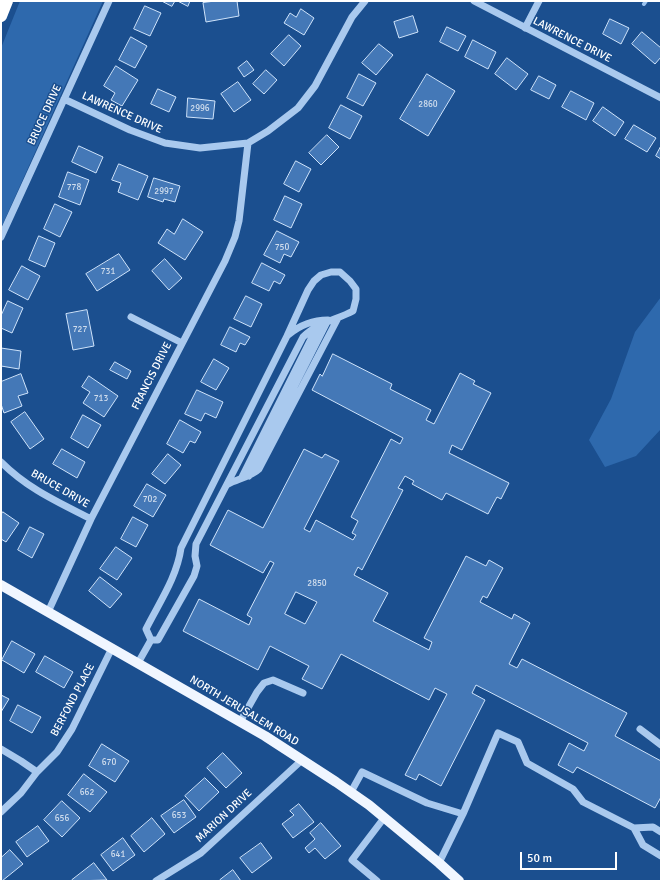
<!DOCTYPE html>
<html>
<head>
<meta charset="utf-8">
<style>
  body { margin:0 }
  #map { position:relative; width:662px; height:882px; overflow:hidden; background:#1b4f8f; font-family:Signika,sans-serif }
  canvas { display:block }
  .frame { position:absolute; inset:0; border:2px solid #fff; pointer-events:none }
  .scale { position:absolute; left:520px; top:852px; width:97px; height:18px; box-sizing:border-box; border:2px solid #fff; border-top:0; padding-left:5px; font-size:12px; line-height:14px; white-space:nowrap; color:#fff; -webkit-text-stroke:3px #1b4f8f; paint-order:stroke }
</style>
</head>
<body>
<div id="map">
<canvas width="662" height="882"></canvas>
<div class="frame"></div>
<div class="scale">50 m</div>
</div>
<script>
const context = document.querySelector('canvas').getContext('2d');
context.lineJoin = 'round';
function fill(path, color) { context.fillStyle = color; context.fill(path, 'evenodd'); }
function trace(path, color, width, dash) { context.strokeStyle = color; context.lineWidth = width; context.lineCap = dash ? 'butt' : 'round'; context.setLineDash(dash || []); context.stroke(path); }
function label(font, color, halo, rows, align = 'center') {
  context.font = font + ' Signika,sans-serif'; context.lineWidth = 3; context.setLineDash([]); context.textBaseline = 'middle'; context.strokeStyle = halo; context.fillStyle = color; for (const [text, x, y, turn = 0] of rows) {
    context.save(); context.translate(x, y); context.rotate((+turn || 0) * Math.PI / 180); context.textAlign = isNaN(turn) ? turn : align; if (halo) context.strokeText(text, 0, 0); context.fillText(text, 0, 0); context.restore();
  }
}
fill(new Path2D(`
  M20,1H103L1,228V48Z
  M661,297V429L636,456L605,467L589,440L611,399L635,332Z`), '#2e69ad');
trace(new Path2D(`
  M644,4L646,1`), '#9cc4f0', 4);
const building = new Path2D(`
  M162,1H175L172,6Z
  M178,1H190L188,6Z
  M215,1H237L239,16L206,22L203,3Z
  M145,6L161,13L150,36L134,29Z
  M301,9L314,18L304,35L284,23L290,13L296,17Z
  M413,16L418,32L399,38L394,22Z
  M610,19L629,28L621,44L603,34Z
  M447,27L466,36L458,51L440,42Z
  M642,32L661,48V57L655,64L632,44Z
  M289,35L301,46L284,66L271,54Z
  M131,37L147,46L135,68L119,60Z
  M473,40L496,52L488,69L465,57Z
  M379,44L393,55L376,75L362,63Z
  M507,58L528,74L516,90L495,74Z
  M247,61L254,70L244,77L238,68Z
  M116,66L138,80L122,106L111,100L115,93L104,86Z
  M266,70L277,80L264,94L253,84Z
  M359,74L376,83L363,106L347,98Z
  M427,74L455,91L428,136L400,119Z
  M539,76L556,85L549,99L531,90Z
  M238,82L251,100L234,112L221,94Z
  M158,89L176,97L169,112L151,104Z
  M571,91L594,103L586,120L562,107Z
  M188,98L215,101L213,119L187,117Z
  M341,105L362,116L350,139L329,128Z
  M603,107L624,122L615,136L593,121Z
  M634,125L656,138L647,152L625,139Z
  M327,135L339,147L321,165L309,153Z
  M79,146L103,157L96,173L72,162Z
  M661,146V159L656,156Z
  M296,161L311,169L299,192L284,184Z
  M119,164L148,176L138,200L118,192L121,183L112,180Z
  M68,172L89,180L80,205L59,197Z
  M154,178L180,186L175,202L164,199L163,202L148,197Z
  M285,196L302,204L291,228L274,220Z
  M55,204L72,212L60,237L44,229Z
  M183,219L203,232L185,260L158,243L167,229L174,234Z
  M277,231L299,242L291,257L284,254L280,263L264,255Z
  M39,236L55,243L45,267L29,260Z
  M119,254L130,270L97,291L86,274Z
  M165,259L182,278L169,290L152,271Z
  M262,263L285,275L280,284L274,281L269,291L252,283Z
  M22,266L40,276L28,300L9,290Z
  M246,296L262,304L251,327L234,319Z
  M8,301L23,308L12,333L1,328V316Z
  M87,310L94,346L73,350L66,314Z
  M230,327L250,337L245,345L240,343L236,352L221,345Z
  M1,348L21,351L19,369L1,366Z
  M333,354L392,384L390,389L431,410L426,420L434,424L460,373L475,381L473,384L491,393L462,450L452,445L449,453L509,483L501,499L497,497L488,514L446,493L442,500L412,484L414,481L405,476L398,488L403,490L362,570L358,567L354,575L388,593L373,621L429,650L432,642L424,638L466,556L486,566L489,560L503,568L487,598L483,596L480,602L512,619L514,614L530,623L509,664L517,668L522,659L627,713L615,736L661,761V797L655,808L577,767L573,773L558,765L569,743L584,751L588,743L476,685L472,693L485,700L441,786L419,774L416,780L405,775L447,694L435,688L429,700L341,654L322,689L302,679L309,666L270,646L258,670L183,631L199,599L249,625L252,618L247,615L274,563L270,561L263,573L210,545L228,510L263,528L304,449L322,458L325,454L339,461L304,529L310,532L316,520L353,540L356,535L352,533L358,521L351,517L391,439L400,444L403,438L312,390L320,374L322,376ZM296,592L317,602L305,624L285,614Z
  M214,359L229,368L216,390L201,382Z
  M115,362L131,371L127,379L110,370Z
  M21,374L28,393L18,396L22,406L4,413L1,404V382Z
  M89,376L118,396L104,417L83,403L90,392L82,387Z
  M197,390L223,402L216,418L205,413L201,421L185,414Z
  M25,412L44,439L30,449L11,422Z
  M83,415L101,425L88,448L71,438Z
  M180,420L201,432L195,443L190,441L183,453L167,444Z
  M62,449L85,462L77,478L53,464Z
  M168,454L181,465L165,484L152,474Z
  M147,484L166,495L153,517L134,506Z
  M3,512L19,523L6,542L1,539V515Z
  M133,517L148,525L136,547L121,539Z
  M30,527L44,534L32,558L18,550Z
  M116,547L132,558L117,580L100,569Z
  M100,577L122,594L110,608L89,591Z
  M12,641L35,654L24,673L2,660Z
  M45,656L73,672L64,688L36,672Z
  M1,695L9,699L1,712Z
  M18,705L41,717L32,733L10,721Z
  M102,744L129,761L115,782L89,766Z
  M223,753L242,773L226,788L207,768Z
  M84,774L107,792L90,812L68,795Z
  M205,778L219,792L199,811L185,796Z
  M184,800L196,817L174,833L161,816Z
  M62,801L80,818L62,837L44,820Z
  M299,804L314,822L293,838L282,824L294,815L290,811Z
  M152,818L165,834L144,852L131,836Z
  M321,823L341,846L325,859L315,848L309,853L305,848L315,839L310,833Z
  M38,826L49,841L27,857L16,842Z
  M123,838L135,855L113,871L101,855Z
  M261,843L272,858L252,873L240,858Z
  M10,850L23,864L2,881L1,880V858Z
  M94,863L107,880L72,881V880Z
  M233,870L241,881H220V880Z`);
fill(building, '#4478b7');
trace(building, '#cfe3fa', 1);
trace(new Path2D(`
  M474,1L661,98
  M525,28L539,1
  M64,99L130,130L165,143L200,148L248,143L268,131L298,108L315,86L352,17L365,1
  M1,237L109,1
  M331,272H340L350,281L356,289V299L353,311C336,320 317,323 303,337L196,544L195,556L197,566L194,576L158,640H151L146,629C159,603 177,577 181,548L287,336L308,290L314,281L321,275Z
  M131,317L182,343
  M288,335C300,325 313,320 328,320
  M1,462C28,489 58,502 91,519
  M249,476L327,322
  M242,477L317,327
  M228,484C238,479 252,476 259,469L338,318
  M48,612L91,519L225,261L235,237L239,221L248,143
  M138,663L151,640
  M240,722L257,692L264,683L273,680L303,693
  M640,729L661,745
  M1,749L21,761L37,772
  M351,792L362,772L427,803L463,814
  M1,812L21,793L37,772L57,752L72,729L112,648
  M661,832L653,827L634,828L643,845L661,856
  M439,863L463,814L498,733L518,742L527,763L573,789L583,802L634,828
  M156,881L201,853L302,760
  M377,881L352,860L384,818`), '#a9c9ee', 7);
trace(new Path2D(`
  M1,585L265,736L336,782L369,805L439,863L459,881`), '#f0f6ff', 10);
trace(new Path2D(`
  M1,16L7,1`), '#fff', 12);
label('9px', '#d0dded', null, [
  ["2860",428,105],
  ["2996",200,109],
  ["778",74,188],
  ["2997",164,192],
  ["750",282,248],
  ["731",108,272],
  ["727",80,330],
  ["713",101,399],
  ["702",150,500],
  ["2850",317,584],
  ["670",109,763],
  ["662",87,793],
  ["653",179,816],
  ["656",62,819],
  ["641",118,855]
]);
label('11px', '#fff', '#1b4f8f', [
  ["LAWRENCE DRIVE",572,40,27],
  ["LAWRENCE DRIVE",122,113,24],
  ["BRUCE DRIVE",45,115,-65],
  ["FRANCIS DRIVE",152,376,-63],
  ["BRUCE DRIVE",60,489,30],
  ["BERFOND PLACE",73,700,-62],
  ["NORTH JERUSALEM ROAD",244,711,31],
  ["MARION DRIVE",224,816,-43]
]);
</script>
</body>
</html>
